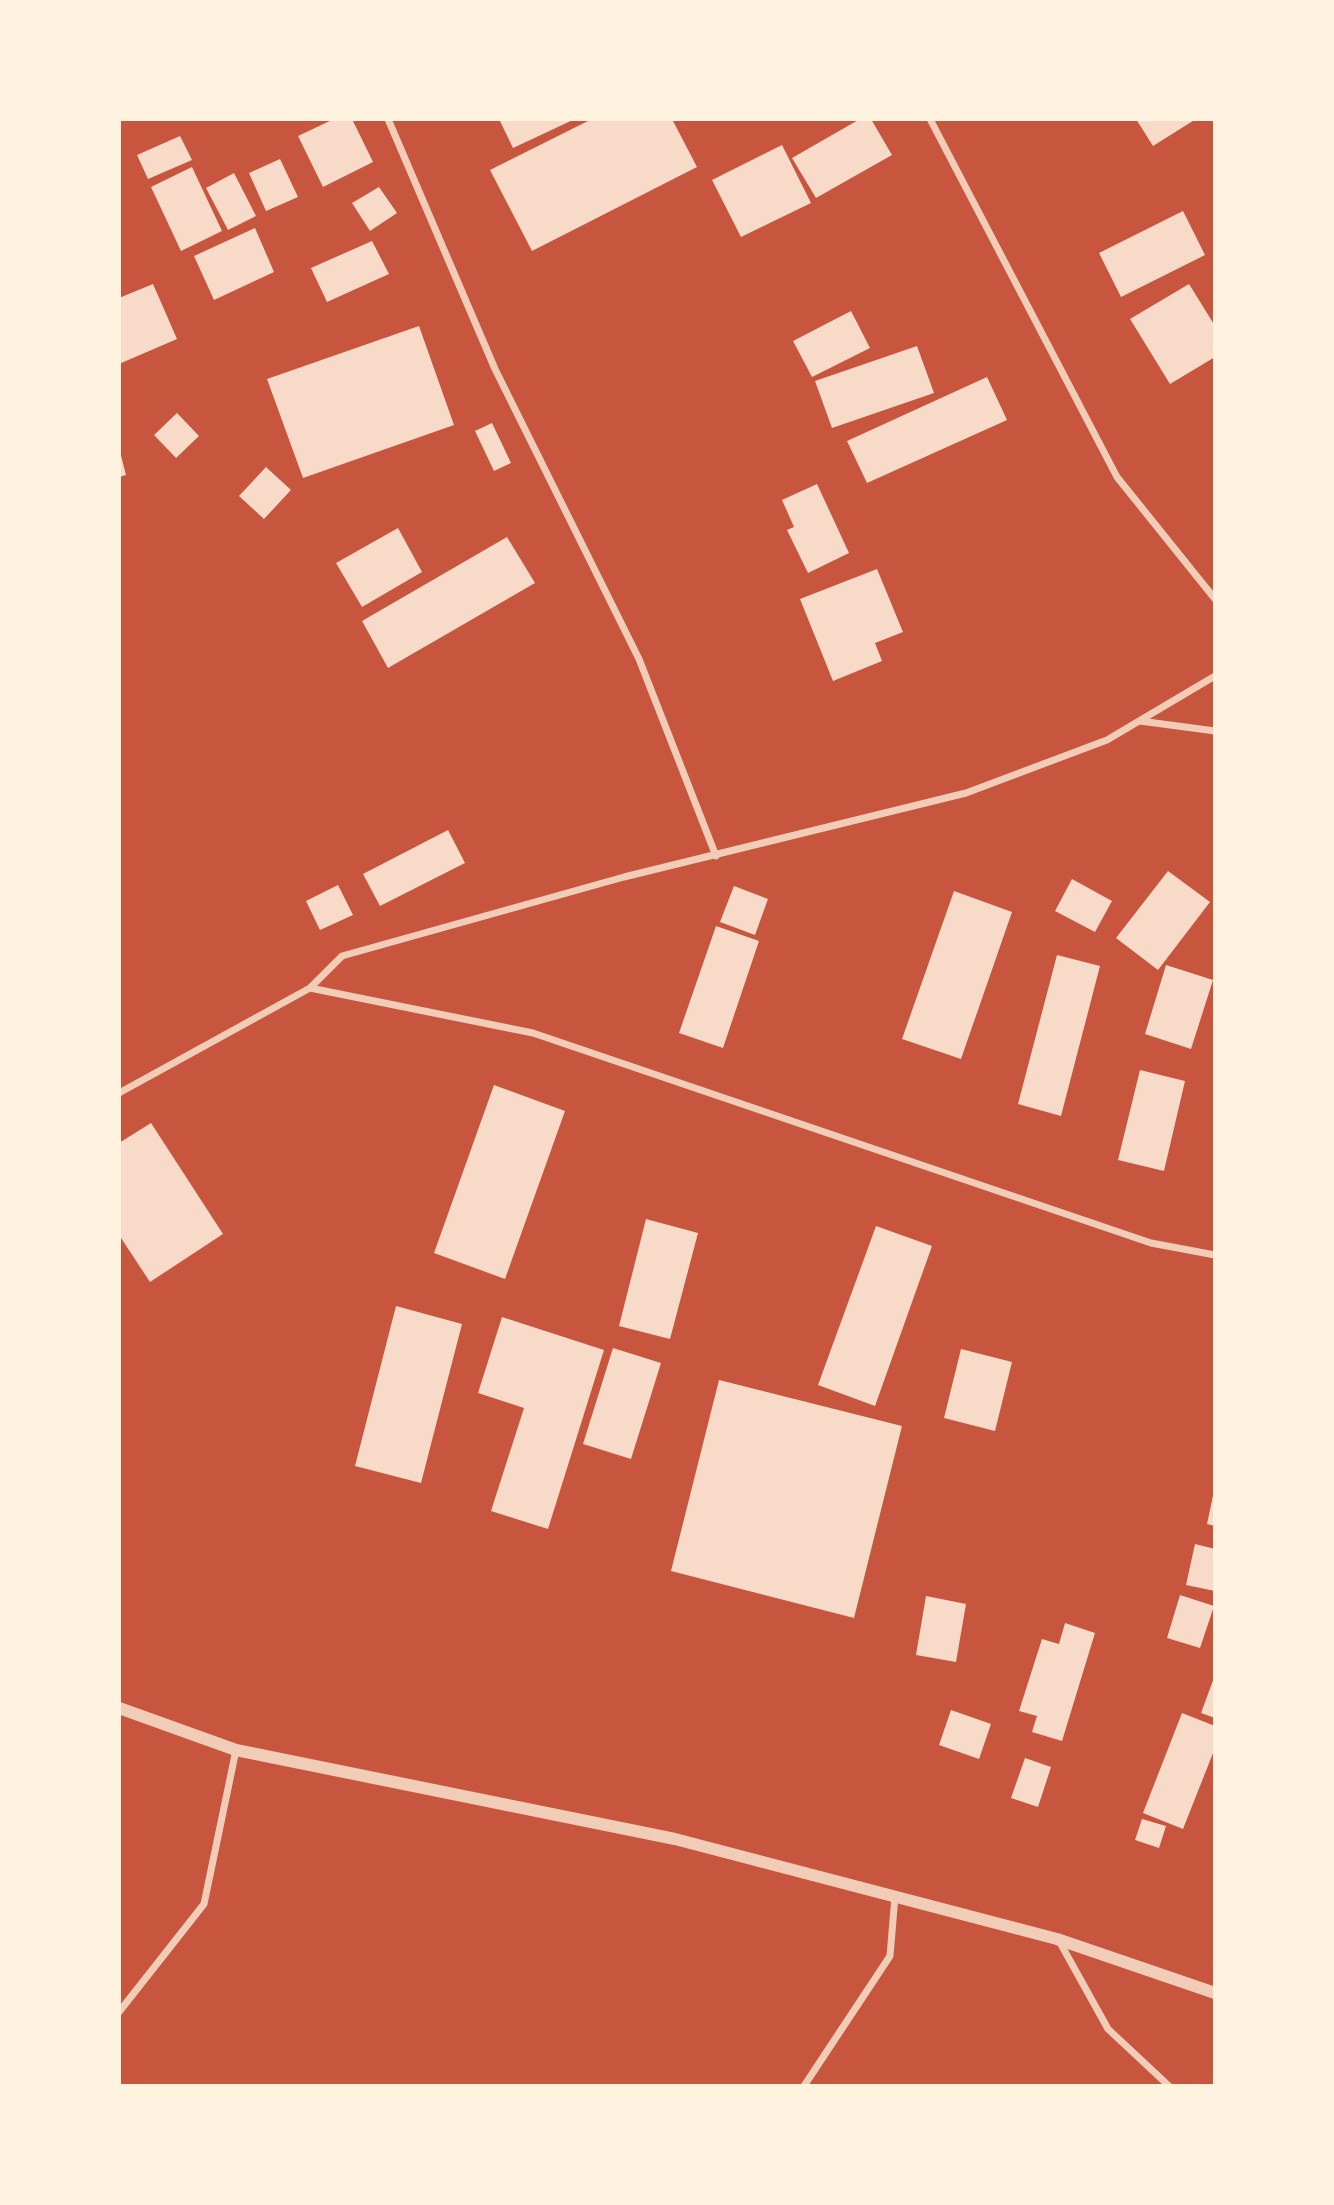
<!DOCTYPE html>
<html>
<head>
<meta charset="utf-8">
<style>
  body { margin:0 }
  #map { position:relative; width:1334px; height:2205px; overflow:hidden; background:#c8553d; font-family:"Fira Sans Condensed",sans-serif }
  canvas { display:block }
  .frame { position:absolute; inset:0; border:121px solid #fff3e0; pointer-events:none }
</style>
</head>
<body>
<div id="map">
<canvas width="1334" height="2205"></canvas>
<div class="frame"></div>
</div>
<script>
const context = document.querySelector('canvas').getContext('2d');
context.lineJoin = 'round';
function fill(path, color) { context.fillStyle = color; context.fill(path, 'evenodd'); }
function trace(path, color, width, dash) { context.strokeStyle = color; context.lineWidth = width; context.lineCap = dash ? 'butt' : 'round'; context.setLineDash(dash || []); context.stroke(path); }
fill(new Path2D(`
  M334,119H352L373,162L323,187L298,136Z
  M499,119H575L513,148Z
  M592,119H672L697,167L532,251L490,170Z
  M860,119H871L892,155L816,198L792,158Z
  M1136,119H1196L1153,146Z
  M180,136L192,160L148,179L137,155Z
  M782,145L811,203L741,237L712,180Z
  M280,159L298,197L266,211L249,173Z
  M192,167L222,231L181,251L151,187Z
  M234,173L256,216L228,230L206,188Z
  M379,187L397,213L370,231L352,203Z
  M1183,211L1205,255L1121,297L1099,253Z
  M255,228L274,272L214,300L194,256Z
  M372,241L389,274L327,302L311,268Z
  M153,284L177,339L119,364V298Z
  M1189,284L1215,326V357L1170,384L1130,319Z
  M851,311L870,348L812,377L793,341Z
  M419,326L454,425L303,478L267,379Z
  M917,346L934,393L832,428L815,381Z
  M987,377L1007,420L867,483L847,441Z
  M177,413L199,436L176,458L154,435Z
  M492,423L511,463L494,471L475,431Z
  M119,448L126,475L119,477Z
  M266,467L291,490L264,519L239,496Z
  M817,484L849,553L808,573L787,530L794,527L782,500Z
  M398,528L422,572L362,607L336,563Z
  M507,537L535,583L388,668L362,621Z
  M877,569L903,632L875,643L882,661L833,681L800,599Z
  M448,830L465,863L380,906L363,874Z
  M1168,871L1210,902L1158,970L1116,938Z
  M1072,879L1112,901L1095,932L1055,911Z
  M338,885L353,915L320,930L306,901Z
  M734,886L768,899L755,935L720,922Z
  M954,891L1012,912L961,1059L902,1039Z
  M716,926L759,941L723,1048L679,1033Z
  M1057,955L1100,966L1061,1116L1018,1104Z
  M1166,965L1213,980L1191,1049L1145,1034Z
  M1140,1070L1185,1081L1164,1171L1118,1160Z
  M494,1085L565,1111L505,1279L434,1253Z
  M151,1123L223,1234L150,1282L119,1235V1143Z
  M646,1219L698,1233L670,1339L619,1326Z
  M876,1226L932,1246L875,1406L818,1385Z
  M396,1306L462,1324L421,1483L355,1466Z
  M502,1317L604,1350L548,1529L491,1511L524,1408L478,1393Z
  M613,1348L661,1363L631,1459L583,1444Z
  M961,1349L1012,1362L995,1431L944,1418Z
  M719,1380L902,1426L854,1618L671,1571Z
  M1214,1491H1215V1526L1207,1524Z
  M1195,1544L1215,1549V1591L1186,1585Z
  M1180,1595L1214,1606L1200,1648L1167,1638Z
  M926,1596L966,1604L956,1662L916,1655Z
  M1065,1623L1095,1633L1062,1741L1032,1732L1037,1716L1019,1711L1042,1639L1059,1644Z
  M1215,1675V1718L1201,1713Z
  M951,1710L991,1724L979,1759L939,1745Z
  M1182,1713L1215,1726V1748L1183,1829L1143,1813Z
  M1025,1758L1051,1767L1038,1807L1011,1798Z
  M1142,1819L1166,1826L1159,1848L1135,1840Z`), '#f7dbc8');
trace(new Path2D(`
  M388,119L495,369L639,659L716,856
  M930,119L1117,477L1215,599
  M1140,721L1215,731
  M310,988L533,1033L1151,1243L1215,1255
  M119,1093L310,988L342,956L624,877L966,793L1107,740L1215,676
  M1058,1939L1108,2029L1169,2086
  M119,2012L204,1904L236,1750
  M804,2086L890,1956L895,1896`), '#f1ccb7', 7);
trace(new Path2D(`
  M119,1708L236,1750L675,1839L1057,1939L1215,1993`), '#f1ccb7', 12);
</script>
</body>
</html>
